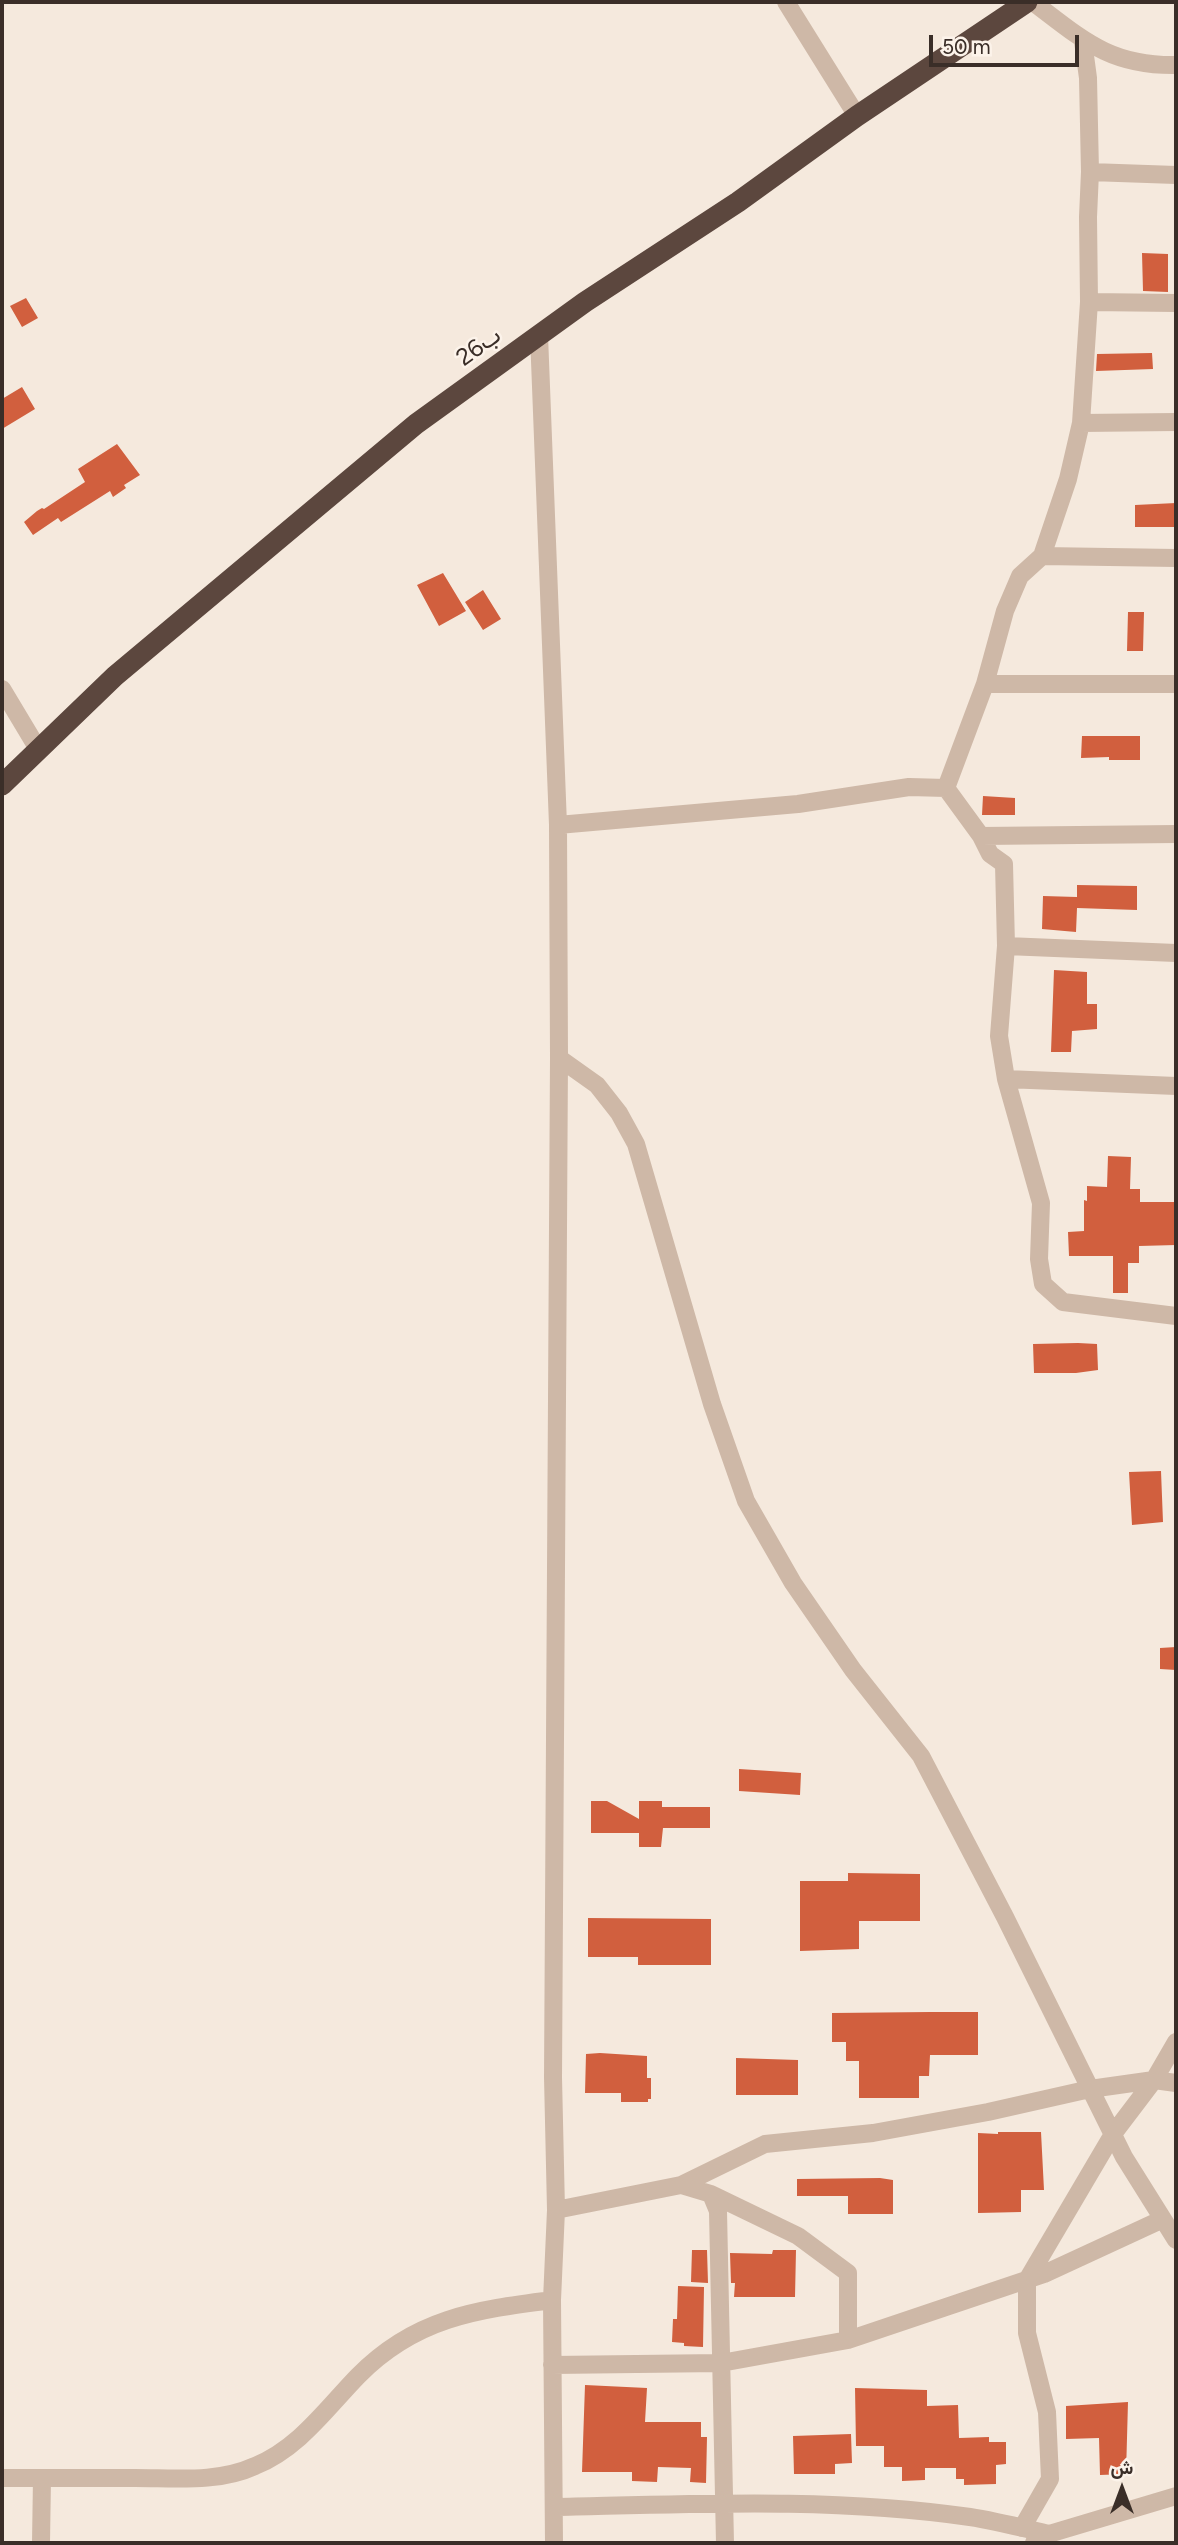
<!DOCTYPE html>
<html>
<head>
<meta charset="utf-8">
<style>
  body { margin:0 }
  #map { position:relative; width:1178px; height:2545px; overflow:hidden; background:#f5e9dd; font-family:Figtree,Vazirmatn,sans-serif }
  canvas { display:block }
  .frame { position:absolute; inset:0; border:4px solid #3a2e28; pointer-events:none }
  .north { position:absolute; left:1087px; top:2454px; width:70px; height:70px; -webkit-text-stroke:5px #fcf3ea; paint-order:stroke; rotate:0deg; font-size:19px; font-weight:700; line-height:28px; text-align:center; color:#3a2e28 }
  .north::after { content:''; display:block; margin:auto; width:24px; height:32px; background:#3a2e28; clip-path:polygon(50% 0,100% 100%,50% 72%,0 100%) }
  .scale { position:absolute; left:929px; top:35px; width:150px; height:32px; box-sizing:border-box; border:4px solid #3a2e28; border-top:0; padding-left:9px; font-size:21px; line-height:24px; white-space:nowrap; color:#3a2e28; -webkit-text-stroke:5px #fcf3ea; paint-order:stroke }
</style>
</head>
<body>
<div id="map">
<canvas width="1178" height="2545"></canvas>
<div class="frame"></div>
<div class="north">ش</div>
<div class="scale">50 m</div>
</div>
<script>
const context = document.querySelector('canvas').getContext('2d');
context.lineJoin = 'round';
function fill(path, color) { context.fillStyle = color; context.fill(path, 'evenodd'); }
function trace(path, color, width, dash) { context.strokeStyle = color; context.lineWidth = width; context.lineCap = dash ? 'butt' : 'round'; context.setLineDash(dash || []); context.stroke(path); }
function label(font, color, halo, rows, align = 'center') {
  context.font = font + ' Figtree,Vazirmatn,sans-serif'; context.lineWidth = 5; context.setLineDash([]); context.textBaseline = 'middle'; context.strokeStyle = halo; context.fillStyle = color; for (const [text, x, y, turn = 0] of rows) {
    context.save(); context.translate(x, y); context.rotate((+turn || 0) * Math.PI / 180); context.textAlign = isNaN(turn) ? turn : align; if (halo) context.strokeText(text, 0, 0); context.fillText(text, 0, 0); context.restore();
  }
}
fill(new Path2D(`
  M1142,253L1168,254V292L1143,291Z
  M26,298L38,318L22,327L10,306Z
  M1152,353L1153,369L1096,371L1097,354Z
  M22,387L35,409L2,429V399Z
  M117,444L140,475L124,485L126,488L113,497L110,491L61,522L58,518L33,535L24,522L37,511L42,508L44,509L85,482L78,469Z
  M1176,503V527H1135V505Z
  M443,573L466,611L439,626L417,585Z
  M483,590L501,619L483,630L465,602Z
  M1128,612H1144L1143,651H1127Z
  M1082,736H1140V760H1109V757L1081,758Z
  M983,796L1015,798V815H982Z
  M1077,885L1137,886V910L1077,908L1076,932L1042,929L1043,896L1077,897Z
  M1054,970L1087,972V1004H1097V1029L1072,1031L1071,1052H1051Z
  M1108,1156L1131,1157L1130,1189H1140V1202H1176V1245L1139,1246V1263H1128V1293H1113V1256H1069L1068,1232L1084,1231V1200L1087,1201V1186L1107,1187Z
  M1078,1343L1097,1344L1098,1370L1076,1373H1034L1033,1344Z
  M1161,1471L1163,1522L1132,1525L1129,1472Z
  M1176,1647V1670L1160,1669V1648Z
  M739,1769L801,1773L800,1795L739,1791Z
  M591,1801H607L639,1819V1801H662V1807H710V1828H663L661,1847H639V1833H591Z
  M848,1873L920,1874V1921H859V1949L800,1951V1881H848Z
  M588,1918L711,1919V1965H638V1957H588Z
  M930,2012H978V2055H930L929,2076H919V2098H859V2061H846V2042H832V2013Z
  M600,2053L647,2056V2078H651V2099H648V2102H621V2093H585L586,2054Z
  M736,2058L798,2060V2095H736Z
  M998,2132H1041L1044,2190H1021V2212L978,2213V2133L998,2134Z
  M880,2178L893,2180V2214H848V2196H797V2179Z
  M692,2250H707L708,2283L691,2282Z
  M773,2250H796L795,2297H734L735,2283H731L730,2253L772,2254Z
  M678,2286L704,2287L703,2347L684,2346V2343L672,2342L673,2319H677Z
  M585,2385L647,2388L645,2422H701V2437H707L706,2483L690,2482L691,2468L658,2467L657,2482L632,2481V2472H582Z
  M855,2388L927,2390V2406L958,2405L959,2438L989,2437V2442H1006V2464L996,2465V2484L964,2485V2479H956V2468H925V2480L902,2481V2467H884V2446H856Z
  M1128,2402L1126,2474L1100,2475L1099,2438L1066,2439V2406Z
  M851,2434L852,2463L835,2464V2474H794L793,2436Z`), '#d15f3e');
trace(new Path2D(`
  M786,2L857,116
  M1033,2C1083,40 1110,66 1176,65
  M1090,172L1176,175
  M1089,302L1176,303
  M539,335L558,825L559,1058L553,2077L556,2210L552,2300L554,2543
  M1081,423L1176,422
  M1042,556L1176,558
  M985,684H1176
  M2,689L38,749
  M946,788L981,836L990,854L1004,864L1006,946L999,1036L1006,1079L1041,1203L1039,1259L1043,1284L1063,1302L1176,1316
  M558,825L798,804L909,787L946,788L985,684L1005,611L1020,576L1042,556L1068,479L1081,423L1089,302L1088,217L1090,172L1088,78L1083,41
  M981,836L1176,834
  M1006,946L1176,953
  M559,1058L597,1085L619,1113L636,1144L712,1404L746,1501L793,1583L853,1670L921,1756L1005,1917L1124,2157L1176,2240
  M1006,1079L1176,1086
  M681,2185L765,2144L873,2133L988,2112L1090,2089L1154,2080L1176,2083
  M711,2194L798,2236L848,2273V2340
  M556,2210L681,2185L711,2194L718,2211L725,2543
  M552,2365L721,2363L848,2340L1044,2274L1163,2219
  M2,2478C46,2478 90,2478 135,2478C175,2478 218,2483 255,2466C299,2448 326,2409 358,2376C415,2318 475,2310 552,2300
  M554,2507C691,2504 834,2497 970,2517C996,2521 1023,2528 1049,2534
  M1022,2528L1050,2479L1047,2412L1027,2333V2280L1113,2134L1154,2080L1176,2042
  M41,2543L42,2478
  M1034,2543L1049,2534L1176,2496`), '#ceb8a7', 18);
trace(new Path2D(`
  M2,785L115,676L416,424L585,302L738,202L857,116L1027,2`), '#5c473e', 21);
label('24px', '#3a2e28', '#fcf3ea', [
  ["26ب",479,347,-36]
]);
</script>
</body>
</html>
